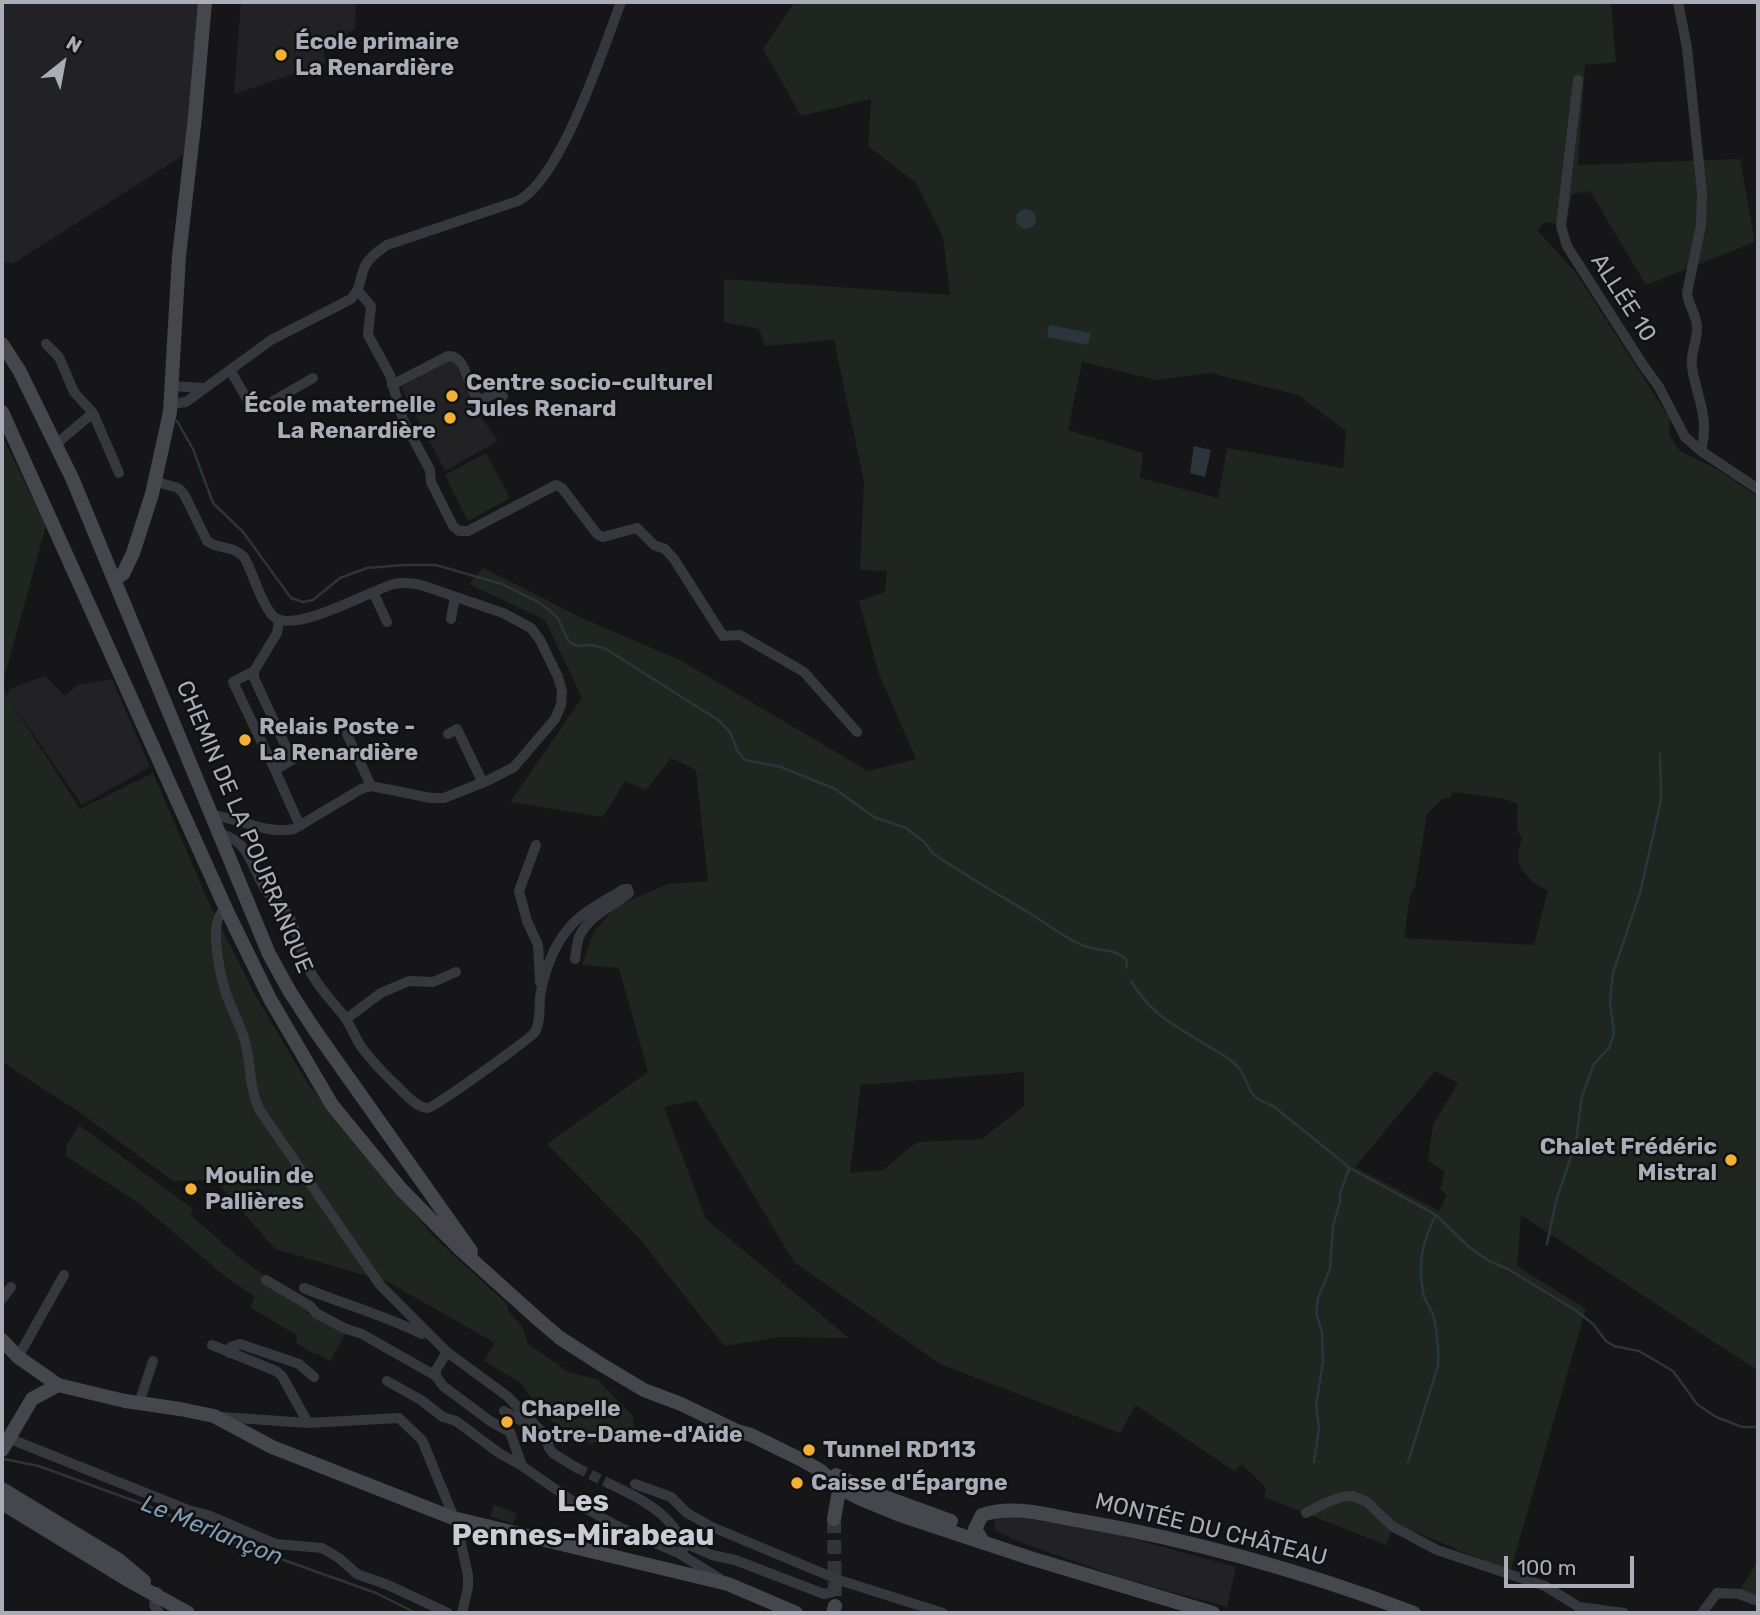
<!DOCTYPE html>
<html>
<head>
<meta charset="utf-8">
<style>
  body { margin:0 }
  #map { position:relative; width:1760px; height:1615px; overflow:hidden; background:#161618; font-family:Rubik,sans-serif }
  canvas { display:block }
  .frame { position:absolute; inset:0; border:4px solid #a8adb8; pointer-events:none }
  .north { position:absolute; left:28px; top:28px; width:70px; height:70px; -webkit-text-stroke:5px #111113; paint-order:stroke; rotate:31deg; font-size:19px; font-weight:700; line-height:28px; text-align:center; color:#a8adb8 }
  .north::after { content:''; display:block; margin:auto; width:24px; height:32px; background:#a8adb8; clip-path:polygon(50% 0,100% 100%,50% 72%,0 100%) }
  .scale { position:absolute; left:1504px; top:1556px; width:130px; height:32px; box-sizing:border-box; border:4px solid #a8adb8; border-top:0; padding-left:9px; font-size:21px; line-height:24px; white-space:nowrap; color:#a8adb8; -webkit-text-stroke:5px #111113; paint-order:stroke }
</style>
</head>
<body>
<div id="map">
<canvas width="1760" height="1615"></canvas>
<div class="frame"></div>
<div class="north">N</div>
<div class="scale">100 m</div>
</div>
<script>
const context = document.querySelector('canvas').getContext('2d');
context.lineJoin = 'round';
function fill(path, color) { context.fillStyle = color; context.fill(path, 'evenodd'); }
function trace(path, color, width, dash) { context.strokeStyle = color; context.lineWidth = width; context.lineCap = dash ? 'butt' : 'round'; context.setLineDash(dash || []); context.stroke(path); }
function label(font, color, halo, rows, align = 'center') {
  context.font = font + ' Rubik,sans-serif'; context.lineWidth = 5; context.setLineDash([]); context.textBaseline = 'middle'; context.strokeStyle = halo; context.fillStyle = color; for (const [text, x, y, turn = 0] of rows) {
    context.save(); context.translate(x, y); context.rotate((+turn || 0) * Math.PI / 180); context.textAlign = isNaN(turn) ? turn : align; if (halo) context.strokeText(text, 0, 0); context.fillText(text, 0, 0); context.restore();
  }
}
fill(new Path2D(`
  M2,2H201L187,153L14,263H2Z
  M241,2H356L355,29L323,47L326,63L234,94Z
  M449,360L455,362L473,406L498,441L445,471L401,387Z
  M45,676L65,696L77,685L112,679L150,767L82,805L7,696L9,689Z
  M996,1515L1090,1527L1236,1567L1227,1607L1125,1579L1022,1543L994,1530Z`), '#222225');
fill(new Path2D(`
  M795,2H1611L1616,62L1585,65L1578,165L1740,159L1755,242L1646,285L1590,191L1572,194L1566,225L1545,222L1537,230L1576,273L1670,419L1669,435L1680,451L1717,469L1758,497V1371L1521,1215L1517,1266L1586,1309L1510,1572L1395,1523L1386,1545L1264,1497L1266,1488L1242,1464L1234,1471L1136,1405L1120,1433L940,1364L794,1262L696,1100L664,1107L706,1219L849,1338L780,1337L724,1346L639,1238L547,1144L648,1072L619,968L582,965L594,931L617,906L668,884L708,881L696,770L671,758L646,790L625,781L603,817L510,802L582,698L545,620L469,584L483,568L582,618L680,660L868,771L916,759L879,674L859,601L885,592L887,571L860,570L864,481L834,340L765,346L759,329L724,322V279L950,295L943,237L916,183L868,146L871,99L801,116L763,49ZM1082,362L1156,380L1210,373L1298,395L1346,431L1343,468L1227,448L1218,498L1140,478L1143,453L1068,430ZM1452,792L1505,799L1518,804C1517,815 1515,830 1522,838C1521,843 1518,850 1518,856C1517,869 1536,888 1548,890L1534,945L1404,938L1410,896L1415,887L1427,814L1443,798H1450ZM1435,1071L1458,1083L1433,1125L1428,1161L1445,1172L1440,1189L1447,1195L1439,1211L1355,1167ZM1024,1072V1106L982,1139L917,1142L883,1170L850,1173L861,1085Z
  M2,435L46,526L2,685Z
  M486,453L510,498L468,521L445,475Z
  M2,688L80,809L153,773L209,903L254,993L308,1084L433,1236L507,1304L509,1312L522,1326L528,1344L570,1373L597,1379L633,1416L634,1430L590,1444L545,1417L521,1383L484,1361L495,1343L388,1282L275,1249L215,1180L173,1181L79,1112L2,1062Z
  M79,1125L193,1209L190,1214L236,1255L309,1308L307,1313L347,1331L330,1361L316,1353L315,1355L297,1343L296,1335L250,1307L255,1297L226,1277L140,1204L66,1156V1146Z
  M494,1505L517,1513L513,1524L490,1516Z
  M1758,1561V1597L1739,1591Z`), '#1e261f');
fill(new Path2D(`
  M1016 219a10 10 0 1 1 20 0a10 10 0 1 1-20 0Z
  M1049,325L1091,333L1088,345L1047,337Z
  M1194,446L1211,450L1205,477L1190,473Z`), '#2c353c');
trace(new Path2D(`
  M177,421L193,449L213,503L243,532L291,598L303,602L313,600L340,578L367,568L404,565H436L502,584L540,603L557,617L569,642L578,646L592,645L606,649L718,720L730,732L738,752L745,760L781,767L835,789L874,817L906,828L923,841L934,854C966,876 999,895 1031,914C1049,925 1063,937 1082,945C1098,952 1115,947 1127,961L1126,968
  M1131,981C1151,1015 1176,1026 1208,1046C1218,1052 1232,1059 1239,1068C1254,1089 1242,1094 1273,1106L1350,1168L1436,1215L1469,1247L1489,1261L1508,1269L1575,1310L1593,1324L1606,1341L1614,1346L1639,1351L1673,1371L1697,1404L1716,1417L1742,1427H1758
  M1547,1244L1556,1201L1576,1142L1582,1096L1594,1064L1609,1048L1614,1033L1610,1001L1613,973L1640,893L1661,800L1660,754
  M4,1459L39,1466L148,1506L222,1538L376,1593L416,1613
  M1314,1462L1319,1428L1316,1406L1323,1362L1322,1333L1316,1312L1318,1298L1330,1269L1333,1226L1340,1202V1193L1349,1169
  M1408,1462L1438,1366C1439,1353 1437,1330 1434,1318C1432,1309 1425,1302 1423,1293C1418,1261 1422,1242 1436,1215`), '#2c353c', 2.5);
trace(new Path2D(`
  M577,1468L610,1484`), '#333438', 10, [10, 5]);
trace(new Path2D(`
  M834,1519L835,1606`), '#333438', 14, [14, 7]);
trace(new Path2D(`
  M1678,2L1687,48L1702,193L1701,225L1687,293C1688,305 1698,317 1697,329C1697,342 1690,354 1692,367C1697,400 1710,416 1701,451
  M1578,80L1561,226L1567,246L1643,365L1659,387L1685,437L1701,451L1758,489
  M358,291L371,306L368,335L390,375L403,420L430,470L431,482L453,526L459,531H468L556,485L562,488L597,534L603,537L637,528L654,545L665,549L674,559L723,636L740,635L804,672L857,732
  M46,344L59,357L74,392L93,413L119,473
  M230,370L250,404L254,408H261L313,378
  M392,385L448,356C467,355 466,386 477,398L483,399L499,391L503,396
  M172,386L204,388
  M171,404L186,402L271,340L351,299C362,287 359,279 365,266C370,256 379,251 387,245L518,201C562,178 603,49 621,2
  M56,444L93,413
  M154,481L178,488L184,494L207,541C219,550 233,545 244,557C254,575 259,599 272,615C291,637 370,590 394,584C404,582 412,583 421,585L503,613L531,628L540,640L558,677L562,691L561,705L555,719L514,767L489,780L444,798H431L371,786L361,789L294,829C266,835 239,818 212,815
  M373,592L387,622
  M451,619L455,597
  M279,621L277,633L254,671V678L292,760L275,770L300,826
  M254,671L233,682L275,770
  M347,734L371,786
  M448,734L457,729L483,783
  M219,833C250,842 249,862 264,887C270,898 281,905 288,915C298,931 300,952 309,969C317,986 332,1001 344,1016C351,1026 355,1038 362,1048C373,1062 385,1075 398,1087C405,1094 417,1108 428,1108C434,1108 531,1038 535,1032C542,1019 538,1005 541,991C545,971 553,949 565,933C579,913 604,901 624,889H628
  M536,845L519,891L527,921L538,945L540,982
  M226,909C207,918 220,973 225,990C230,1008 240,1023 245,1041C251,1064 249,1087 259,1109L380,1285L447,1352L507,1396L546,1436L549,1448L554,1454L577,1468
  M575,959C576,952 577,943 579,937C588,916 613,906 629,893L628,890
  M346,1019L381,993L409,981L433,982L456,972
  M266,1280L310,1306L316,1313L344,1328L362,1334L436,1376
  M304,1288C343,1304 384,1315 422,1334L425,1332
  M2,1299L11,1287
  M212,1345L276,1371L282,1376L308,1423
  M447,1352L436,1370V1376L443,1386L490,1421L510,1432L522,1466
  M229,1353L231,1347L240,1344L299,1364L314,1377
  M18,1357L64,1275
  M387,1381L421,1400L443,1417L456,1421L499,1453L522,1466L574,1502L617,1526L680,1554L719,1578
  M139,1403L153,1361
  M504,1411L525,1423L533,1425
  M222,1417L308,1423L399,1418L422,1440L457,1525L468,1575V1587L462,1613
  M8,1438L188,1510L208,1515L276,1544L322,1548L339,1558L357,1574L388,1585L448,1613
  M610,1484C638,1497 675,1515 684,1548
  M635,1484L671,1497L687,1513L712,1527L839,1580
  M1306,1513L1325,1503L1342,1497L1353,1496L1367,1502L1392,1526L1437,1550L1545,1586L1579,1607L1624,1613
  M682,1542L712,1555L735,1560L824,1594L833,1592L839,1580L943,1613
  M157,1592L154,1605L159,1613
  M1702,1613L1717,1593L1739,1594L1758,1601`), '#37383d', 10);
trace(new Path2D(`
  M2,344L19,370L72,478L269,954L290,992L314,1029L471,1251
  M2,412L226,909L270,999L332,1105L401,1189L460,1249L540,1321L560,1338L602,1365L644,1390L681,1404L737,1431L751,1435L802,1460L821,1471L839,1488L861,1499L900,1515L1030,1558L1213,1613
  M114,579L123,574L133,553L152,494L170,412L179,256L195,117L205,2
  M2,1340L18,1357L58,1385
  M2,1450L32,1399L58,1385L125,1401L180,1409L214,1416L272,1447L453,1518L728,1584L796,1613
  M836,1475L874,1493L951,1521
  M2,1489L119,1560L144,1581
  M2,1503L128,1580L188,1613
  M834,1519L841,1479
  M984,1543L975,1529L982,1515C1014,1504 1050,1516 1082,1521C1196,1541 1306,1572 1414,1613
  M833,1613L835,1606`), '#45474d', 14);
for (const [x, y, r, color] of [
  [281,55,7,"#f2b134"],
  [452,396,7,"#f2b134"],
  [450,418,7,"#f2b134"],
  [245,740,7,"#f2b134"],
  [1731,1160,7,"#f2b134"],
  [191,1189,7,"#f2b134"],
  [507,1422,7,"#f2b134"],
  [809,1450,7,"#f2b134"],
  [797,1483,7,"#f2b134"]
]) { const dot = new Path2D(); dot.arc(x, y, r, 0, 2 * Math.PI); context.fillStyle = color; context.fill(dot); trace(dot, '#111113', 2.5); }
label('bold 23px', '#a8adb8', '#111113', [
  ["École primaire",295,42],
  ["La Renardière",295,68],
  ["Centre socio-culturel",466,383],
  ["Jules Renard",466,409],
  ["École maternelle",436,405,"right"],
  ["La Renardière",436,431,"right"],
  ["Relais Poste -",259,727],
  ["La Renardière",259,753],
  ["Chalet Frédéric",1717,1147,"right"],
  ["Mistral",1717,1173,"right"],
  ["Moulin de",205,1176],
  ["Pallières",205,1202],
  ["Chapelle",521,1409],
  ["Notre-Dame-d'Aide",521,1435],
  ["Tunnel RD113",823,1450],
  ["Caisse d'Épargne",811,1483]
], 'left');
label('23px', '#a8adb8', '#111113', [
  ["ALLÉE 10",1623,298,57],
  ["CHEMIN DE LA POURRANQUE",244,827,67],
  ["MONTÉE DU CHÂTEAU",1211,1530,14]
]);
label('italic 24px', '#7f9bb3', '#111113', [
  ["Le Merlançon",212,1531,22]
]);
label('bold 30px', '#c9ccd4', '#111113', [
  ["Les",583,1502],
  ["Pennes-Mirabeau",583,1536]
]);
</script>
</body>
</html>
